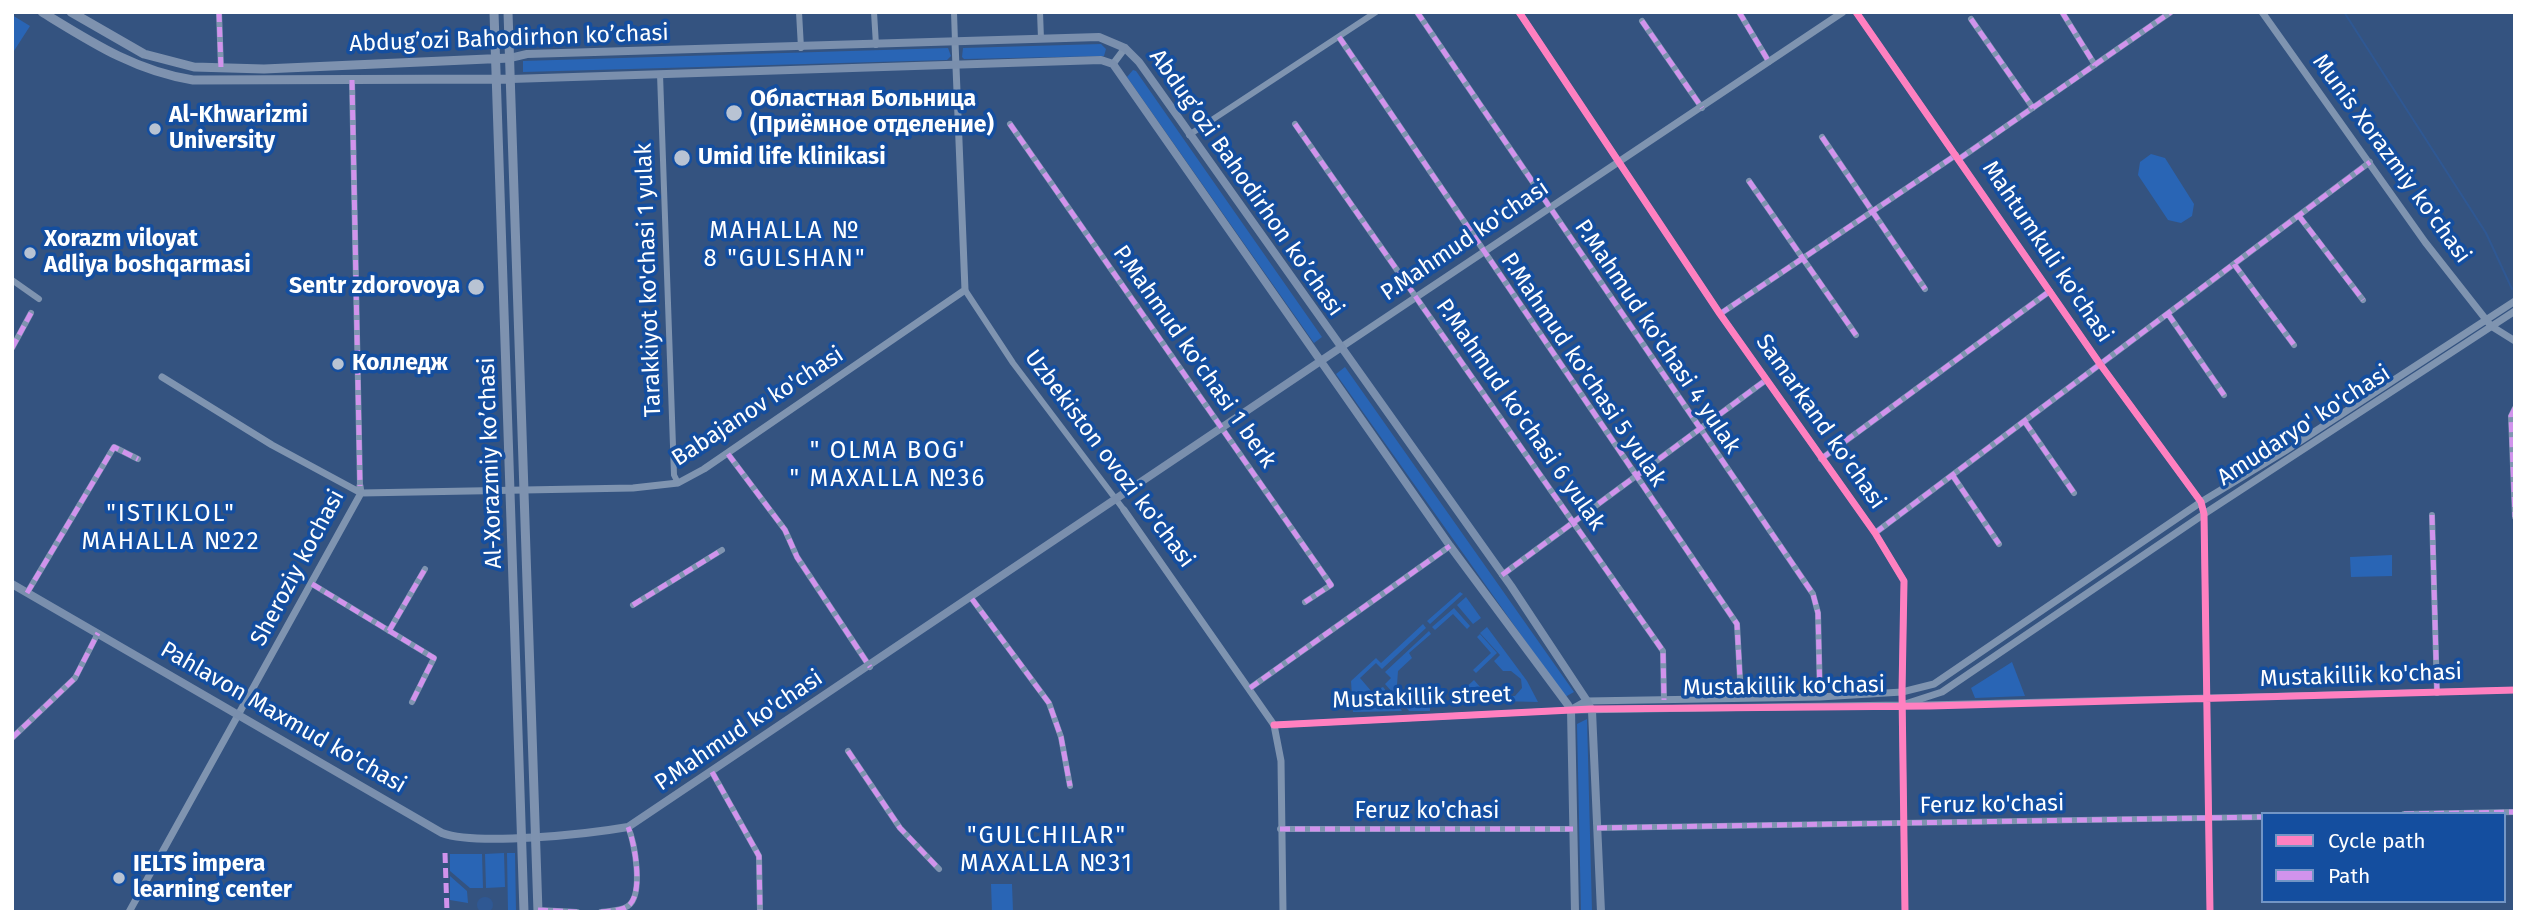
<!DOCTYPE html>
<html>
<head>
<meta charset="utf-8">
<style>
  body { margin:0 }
  #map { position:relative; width:2527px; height:924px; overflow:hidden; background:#345380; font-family:"Fira Sans",sans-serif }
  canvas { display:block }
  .frame { position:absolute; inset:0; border:14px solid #fff; pointer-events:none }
  .legend { position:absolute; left:2261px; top:812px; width:245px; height:91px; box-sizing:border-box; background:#144e9f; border:2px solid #7295c5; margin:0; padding:9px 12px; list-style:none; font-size:21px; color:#fff }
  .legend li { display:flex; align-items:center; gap:14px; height:35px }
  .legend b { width:35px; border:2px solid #7295c5 }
</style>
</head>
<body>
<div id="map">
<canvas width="2527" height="924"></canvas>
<div class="frame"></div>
<ul class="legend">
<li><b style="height:9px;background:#ff80c0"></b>Cycle path</li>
<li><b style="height:9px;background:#d193ec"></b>Path</li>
</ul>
</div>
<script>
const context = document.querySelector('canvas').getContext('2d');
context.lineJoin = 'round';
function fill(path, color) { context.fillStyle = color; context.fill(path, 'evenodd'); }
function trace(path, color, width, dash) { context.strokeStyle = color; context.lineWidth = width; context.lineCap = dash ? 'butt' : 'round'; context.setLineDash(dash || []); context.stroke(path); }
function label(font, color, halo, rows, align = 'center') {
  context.font = font + ' "Fira Sans",sans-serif'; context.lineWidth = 7; context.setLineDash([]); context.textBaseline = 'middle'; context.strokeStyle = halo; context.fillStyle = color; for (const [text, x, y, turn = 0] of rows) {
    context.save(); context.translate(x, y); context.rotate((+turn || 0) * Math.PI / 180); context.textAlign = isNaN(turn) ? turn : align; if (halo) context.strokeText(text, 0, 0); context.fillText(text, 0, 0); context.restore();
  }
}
fill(new Path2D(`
  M12,15L30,26L12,54Z
  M1101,44L1106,49L1104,56L964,59L962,57L963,48Z
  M948,48L951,56L947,60L523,72V61Z
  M1133,70L1136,71L1322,337L1314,343L1127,77Z
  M2151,154L2165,158L2194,204L2192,216L2181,223L2168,220L2138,175L2140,162Z
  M1345,367L1574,692L1565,697L1336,374Z
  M2392,555V576L2351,577L2350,557Z
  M1460,592L1463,594L1430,624L1427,621Z
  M1466,597L1481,618L1473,624L1457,605Z
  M1454,608L1470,626L1467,629L1453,614L1435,630L1432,627Z
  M1423,624L1426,628L1382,669L1376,663L1360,678L1372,692L1383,687L1402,711L1353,712L1351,681L1376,658L1381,663Z
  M1487,627L1527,681L1538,702L1499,701L1492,693L1495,690L1501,696H1515L1522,688L1521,679L1511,671H1503L1494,661L1500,655L1480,633Z
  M1429,631L1431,634L1409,653L1412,658L1398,671L1397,685L1407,697L1401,702L1385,684L1391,678L1385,672Z
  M1480,634L1497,653L1476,673L1473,670L1491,653L1477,637Z
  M2012,662L2025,696L1975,698L1971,688Z
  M1474,680L1493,702H1450Z
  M1439,690L1442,694L1430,703V711H1409L1403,703L1408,699L1427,700Z
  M1587,719L1592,912H1581L1577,724Z
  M504,853L505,887L486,888L485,854Z
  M507,853H515L516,912H508Z
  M450,854H482L483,888H470L450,871Z
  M450,876L467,891L468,903L450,900Z
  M991,884H1012L1013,912H992Z`), '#2965b5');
fill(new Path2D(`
  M477 905a8 8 0 1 1 16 0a8 8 0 1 1-16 0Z`), '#2f5893');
trace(new Path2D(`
  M2344,12L2486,233L2512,289`), '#2f5893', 2);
trace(new Path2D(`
  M219,12L221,69
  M799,12L801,48
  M874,12L876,45
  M954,12L955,42
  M1040,12L1041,39
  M1417,12L1813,594L1818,613L1820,697
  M1519,12L1720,314L1875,533L1904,581L1902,692L1905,912
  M1739,12L1769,62
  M1856,12L2100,364L2201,502L2204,514L2210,912
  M2062,12L2095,65
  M1971,19L2033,108
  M1642,21L1702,108
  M1339,37L1737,624L1741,697
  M660,74L674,475L678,483
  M352,80L360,486
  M1010,124L1331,585L1305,602
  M1295,124L1663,651L1664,700
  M1189,135L1376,12
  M1822,137L1925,289
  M1959,159L2171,12
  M1749,181L1856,335
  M2299,216L2363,300
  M2234,264L2294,345
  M12,280L39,299
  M965,290L1013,363L1124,510
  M1720,314L1956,155
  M2168,314L2224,395
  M12,348L31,313
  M2515,408L2511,416L2515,517
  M2025,422L2074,493
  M728,454L785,530L797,557L870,667
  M1821,459L2050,291
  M1953,476L1999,544
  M2432,515L2437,693
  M1875,533L2370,162
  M1502,575L1766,380
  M312,584L434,658L412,702
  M27,593L114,447L138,459
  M972,599L1049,703L1061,737L1070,786
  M633,605L722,550
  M389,631L425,569
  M1250,688L1450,546
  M1907,705L2515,690
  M1274,725L1571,710
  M12,738L75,678L98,633
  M848,751L900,828L939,869
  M712,772L759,856L760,912
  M2404,814L2515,812
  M1597,828L2263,817
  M1280,829H1573
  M538,910L577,912
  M601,912C609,911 621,911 628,906C644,895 635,843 628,827`), '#7f94b0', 6);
trace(new Path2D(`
  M2262,12L2425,242L2491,326L2515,341
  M1113,64L1125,48
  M1340,348L1843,12
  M162,377L272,445L361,493L633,488L678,483L704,469L965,290L955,42
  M1124,510L1274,725L1281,761L1283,912
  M1587,701L1820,697L1902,692L1934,684L2201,502L2285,451L2515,301
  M1572,710L1902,705L1942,692L2204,514L2515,311
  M129,912L361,493L360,486`), '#7f94b0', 7);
trace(new Path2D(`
  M510,58L527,54L1099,37L1125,48L1139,62L1511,586L1587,701
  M511,79L1101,60L1113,64L1450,546L1568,705L1571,710L1575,912
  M12,584L442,833C477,846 588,834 628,827L1340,348
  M1571,710L1587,701L1592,711L1601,912`), '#7a8fad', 8);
trace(new Path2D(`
  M42,12C91,42 135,71 193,80L511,79
  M71,12L144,54L194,67L264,69L510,58
  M494,12L524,912
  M508,12L538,912`), '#7e92af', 9);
trace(new Path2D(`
  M219,12L221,69
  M1417,12L1813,594L1818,613L1820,697
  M1739,12L1769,62
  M2062,12L2095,65
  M1971,19L2033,108
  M1642,21L1702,108
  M1339,37L1737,624L1741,697
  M352,80L360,486
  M1010,124L1331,585L1305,602
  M1295,124L1663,651L1664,700
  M1822,137L1925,289
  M1959,159L2171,12
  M1749,181L1856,335
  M2299,216L2363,300
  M2234,264L2294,345
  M1720,314L1956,155
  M2168,314L2224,395
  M12,348L31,313
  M2515,408L2511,416L2515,517
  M2025,422L2074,493
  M728,454L785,530L797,557L870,667
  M1821,459L2050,291
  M1953,476L1999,544
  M2432,515L2437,693
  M1875,533L2370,162
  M1502,575L1766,380
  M312,584L434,658L412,702
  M27,593L114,447L138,459
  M972,599L1049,703L1061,737L1070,786
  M633,605L722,550
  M389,631L425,569
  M1250,688L1450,546
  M12,738L75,678L98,633
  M848,751L900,828L939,869
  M712,772L759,856L760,912
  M2404,814L2515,812
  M1597,828L2263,817
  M1280,829H1573
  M445,853L447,912
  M538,910L577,912
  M601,912C609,911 621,911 628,906C644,895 635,843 628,827`), '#d193ec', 5, [10, 5]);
trace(new Path2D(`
  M1519,12L1720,314L1875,533L1904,581L1902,692L1905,912
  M1856,12L2100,364L2201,502L2204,514L2210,912
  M1274,725L1591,709L1930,706L2515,690`), '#ff80c0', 7);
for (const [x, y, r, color] of [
  [734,113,9,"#b8c3d3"],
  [155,129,7,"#b8c3d3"],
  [682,158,9,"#b8c3d3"],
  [30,253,7,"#b8c3d3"],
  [476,287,9,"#b8c3d3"],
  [338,364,7,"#b8c3d3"],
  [119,878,7,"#b8c3d3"]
]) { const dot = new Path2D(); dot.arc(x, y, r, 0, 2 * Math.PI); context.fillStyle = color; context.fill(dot); trace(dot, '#144e9f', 2.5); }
label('23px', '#fff', '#144e9f', [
  ["Abdug’ozi Bahodirhon ko’chasi",509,39,-2],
  ["Munis Xorazmiy ko'chasi",2391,159,54],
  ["Abdug’ozi Bahodirhon ko’chasi",1246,183,55],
  ["P.Mahmud ko'chasi",1465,241,-34],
  ["Mahtumkuli ko'chasi",2047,252,56],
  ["Tarakkiyot ko'chasi 1 yulak",649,280,-92],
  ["P.Mahmud ko'chasi 4 yulak",1657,337,56],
  ["P.Mahmud ko'chasi 1 berk",1194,357,55],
  ["P.Mahmud ko'chasi 5 yulak",1583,370,56],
  ["Babajanov ko'chasi",758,407,-33],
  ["P.Mahmud ko'chasi 6 yulak",1520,415,55],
  ["Samarkand ko'chasi",1820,422,55],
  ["Amudaryo' ko'chasi",2304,426,-33],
  ["Uzbekiston ovozi ko'chasi",1109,459,53],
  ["Al-Xorazmiy ko’chasi",491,463,-92],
  ["Sheroziy kochasi",298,568,-62],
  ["Mustakillik ko'chasi",2361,676,-2],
  ["Mustakillik ko'chasi",1784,687,-1],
  ["Mustakillik street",1422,698,-2],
  ["Pahlavon Maxmud ko'chasi",283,718,30],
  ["P.Mahmud ko'chasi",739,731,-34],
  ["Feruz ko'chasi",1992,805,-1],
  ["Feruz ko'chasi",1427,812]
]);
label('bold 23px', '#fff', '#144e9f', [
  ["Областная Больница",750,100],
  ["(Приёмное отделение)",750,126],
  ["Al-Khwarizmi",169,116],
  ["University",169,142],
  ["Umid life klinikasi",698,158],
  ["Xorazm viloyat",44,240],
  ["Adliya boshqarmasi",44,266],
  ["Sentr zdorovoya",460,287,"right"],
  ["Колледж",352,364],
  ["IELTS impera",133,865],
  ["learning center",133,891]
], 'left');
context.letterSpacing = '2px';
label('24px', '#fff', '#144e9f', [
  ["MAHALLA №",785,231],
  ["8 \"GULSHAN\"",785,259],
  ["\" OLMA BOG'",888,451],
  ["\" MAXALLA №36",888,479],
  ["\"ISTIKLOL\"",171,514],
  ["MAHALLA №22",171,542],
  ["\"GULCHILAR\"",1047,836],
  ["MAXALLA №31",1047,864]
]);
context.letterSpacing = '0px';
</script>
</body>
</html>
